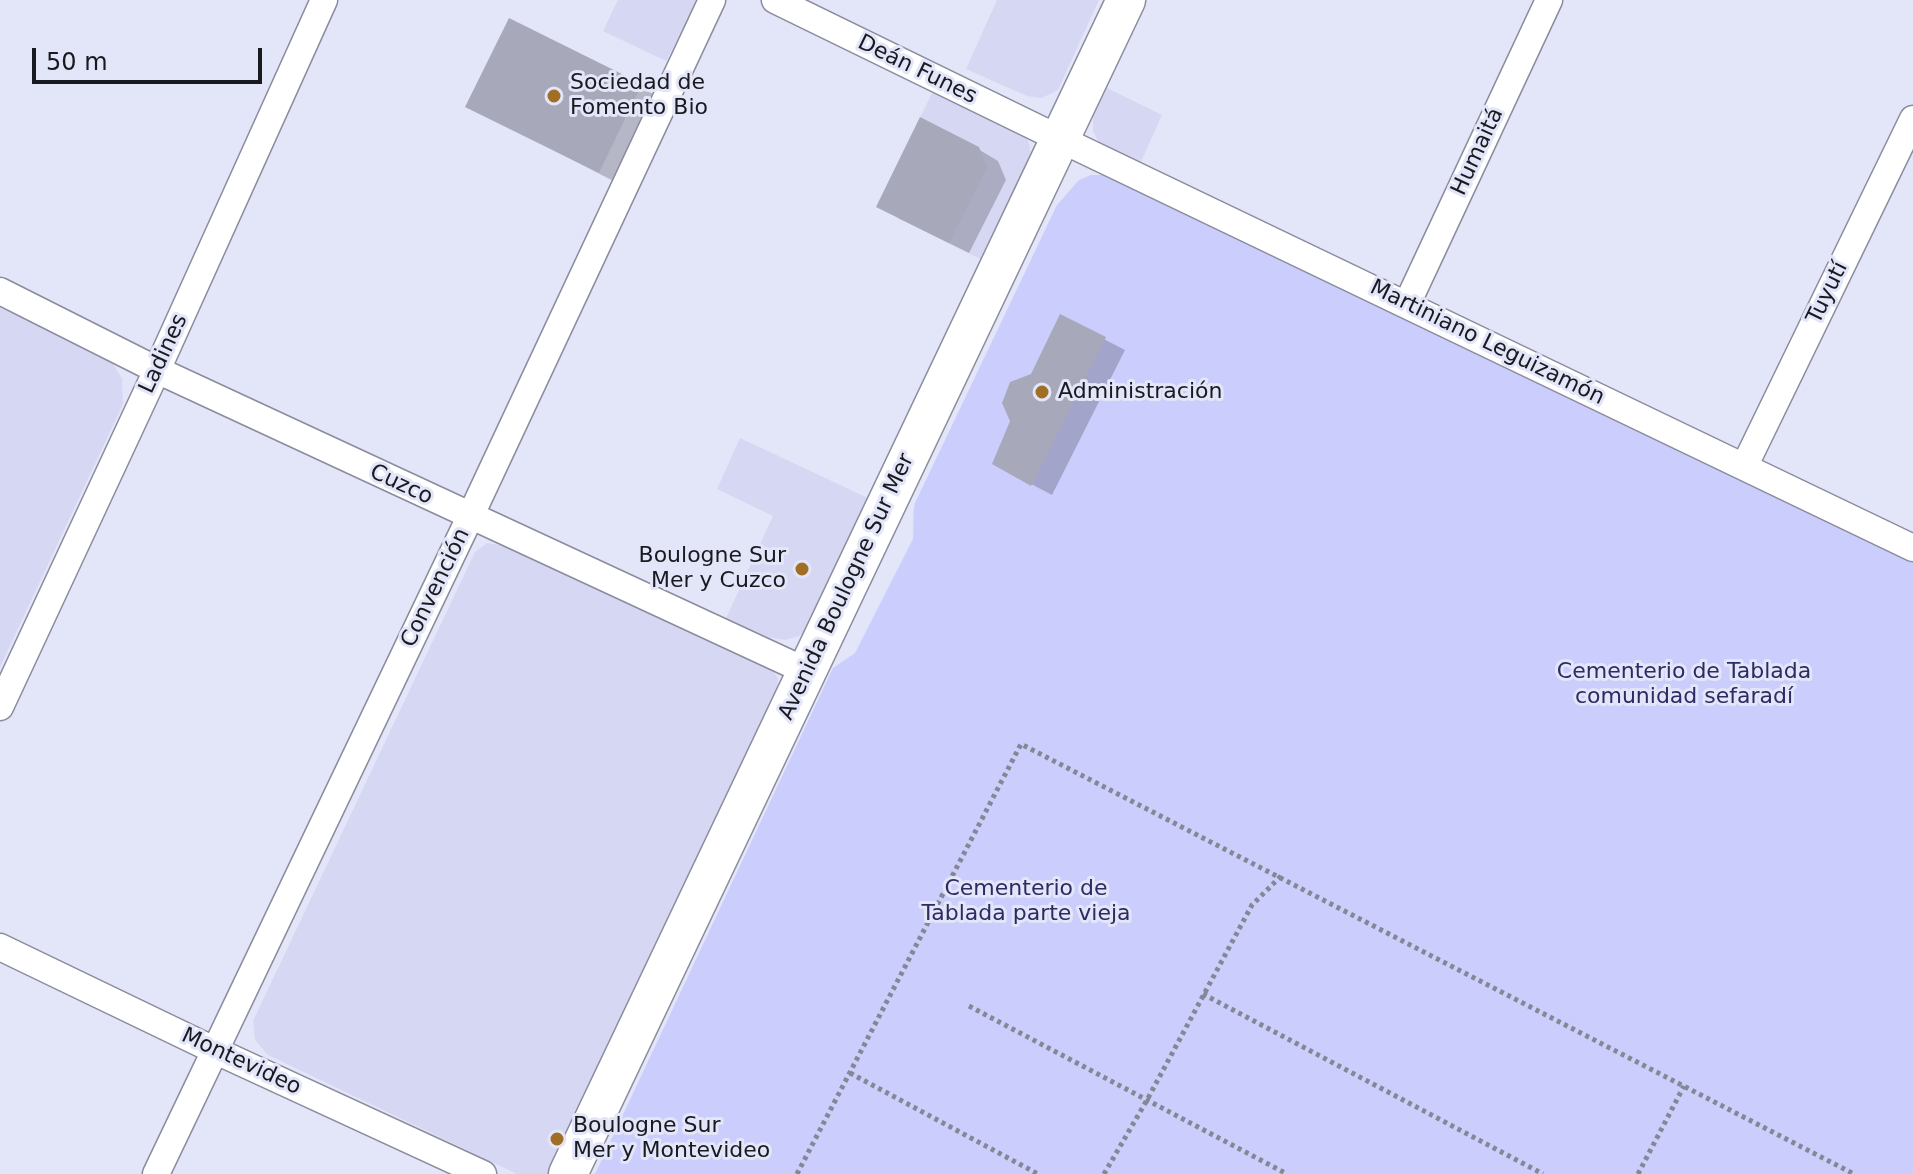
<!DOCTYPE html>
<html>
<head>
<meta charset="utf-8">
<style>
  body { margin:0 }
  #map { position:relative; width:1913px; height:1174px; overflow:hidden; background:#e3e5f8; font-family:"DejaVu Sans",sans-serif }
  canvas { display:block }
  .scale { position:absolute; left:32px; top:48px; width:230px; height:36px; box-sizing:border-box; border:4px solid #191920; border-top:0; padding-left:10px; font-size:24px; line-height:28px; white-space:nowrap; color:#191920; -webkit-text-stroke:6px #e3e5f8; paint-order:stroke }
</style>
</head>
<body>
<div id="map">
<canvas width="1913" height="1174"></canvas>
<div class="scale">50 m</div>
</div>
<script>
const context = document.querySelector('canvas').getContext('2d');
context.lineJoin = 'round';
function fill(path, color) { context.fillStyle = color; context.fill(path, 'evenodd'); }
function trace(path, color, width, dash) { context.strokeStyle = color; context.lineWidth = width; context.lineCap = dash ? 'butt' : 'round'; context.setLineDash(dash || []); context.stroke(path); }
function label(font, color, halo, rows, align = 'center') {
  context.font = font + ' "DejaVu Sans",sans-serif'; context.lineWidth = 6; context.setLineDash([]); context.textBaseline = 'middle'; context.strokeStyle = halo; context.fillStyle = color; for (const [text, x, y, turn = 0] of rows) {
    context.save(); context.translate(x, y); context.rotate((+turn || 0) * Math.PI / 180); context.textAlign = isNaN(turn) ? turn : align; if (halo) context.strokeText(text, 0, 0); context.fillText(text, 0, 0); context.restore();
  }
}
fill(new Path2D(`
  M618,0H698L666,61L603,31Z
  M997,0H1099L1058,90L1042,98L1027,96L966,69Z
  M936,85L1027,137L1030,148L1031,155L980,259L876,207Z
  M1107,88L1162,115L1140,164L1104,147L1098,141L1093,131V117Z
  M0,308L108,355L122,379L123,404L0,667Z
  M740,438L870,499L811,626L799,636L785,640L768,637L726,618L773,516L717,489Z
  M487,543L500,545L767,663L778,678L777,696L552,1170L548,1174H517L268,1055L255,1040L253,1021L475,552Z`), '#d6d8f3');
fill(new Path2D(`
  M1091,175H1106L1913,560V1174H595L833,668L855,653L913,539C914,526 912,516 915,503L1057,205L1079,180Z`), '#cbcefc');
fill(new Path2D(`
  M509,21L667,101L625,187L468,106Z
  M978,149L998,161L1006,180L969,253L898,218Z
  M1061,317L1125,350L1052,495L1014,475L1032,375Z`), '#0003');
fill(new Path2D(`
  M509,18L642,84L599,173L465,107Z
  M920,117L979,147L987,168L949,243L876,207Z
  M1060,314L1106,337L1031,486L992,464L1010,421L1002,403L1010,382L1031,374Z`), '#a7a9bb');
const street = new Path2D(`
  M775,0L1060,139L1913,548
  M0,291L157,370L806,671
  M1407,304L1549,0
  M1744,467L1913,119
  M0,707L157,370L324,0
  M0,947L214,1050L483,1174
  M156,1174L470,517L712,0`);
const secondary = new Path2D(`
  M568,1174L1126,0`);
trace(street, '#8a8b9d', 29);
trace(secondary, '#8a8b9d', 41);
trace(new Path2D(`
  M1203,994L1543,1174
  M969,1006L1287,1174
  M850,1073L1038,1174
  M797,1174L1021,744L1854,1174
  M1104,1174L1147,1100L1252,905L1281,876
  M1638,1174L1684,1086`), '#868794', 5, [4, 4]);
trace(street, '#fff', 26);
trace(secondary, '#fff', 38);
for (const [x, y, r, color] of [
  [554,96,8,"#a06e24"],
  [1042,392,8,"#a06e24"],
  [802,569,8,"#a06e24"],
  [557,1139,8,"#a06e24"]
]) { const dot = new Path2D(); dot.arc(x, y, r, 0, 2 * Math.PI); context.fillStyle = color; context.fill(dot); trace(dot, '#e3e5f8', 3); }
label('22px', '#191920', '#e3e5f8', [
  ["Deán Funes",917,70,26],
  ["Humaitá",1478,152,-65],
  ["Tuyutí",1828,293,-64],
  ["Martiniano Leguizamón",1487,343,26],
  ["Ladines",164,354,-65],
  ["Cuzco",401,485,25],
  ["Avenida Boulogne Sur Mer",847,587,-65],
  ["Convención",436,588,-64],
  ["Montevideo",241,1062,25]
]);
label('22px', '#191920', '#e3e5f8', [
  ["Sociedad de",570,83],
  ["Fomento Bio",570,108],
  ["Administración",1058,392],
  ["Boulogne Sur",786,556,"right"],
  ["Mer y Cuzco",786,581,"right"],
  ["Boulogne Sur",573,1126],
  ["Mer y Montevideo",573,1151]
], 'left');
label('22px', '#2e2b64', '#e3e5f8', [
  ["Cementerio de Tablada",1684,672],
  ["comunidad sefaradí",1684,697],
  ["Cementerio de",1026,889],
  ["Tablada parte vieja",1026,914]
]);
</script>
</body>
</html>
